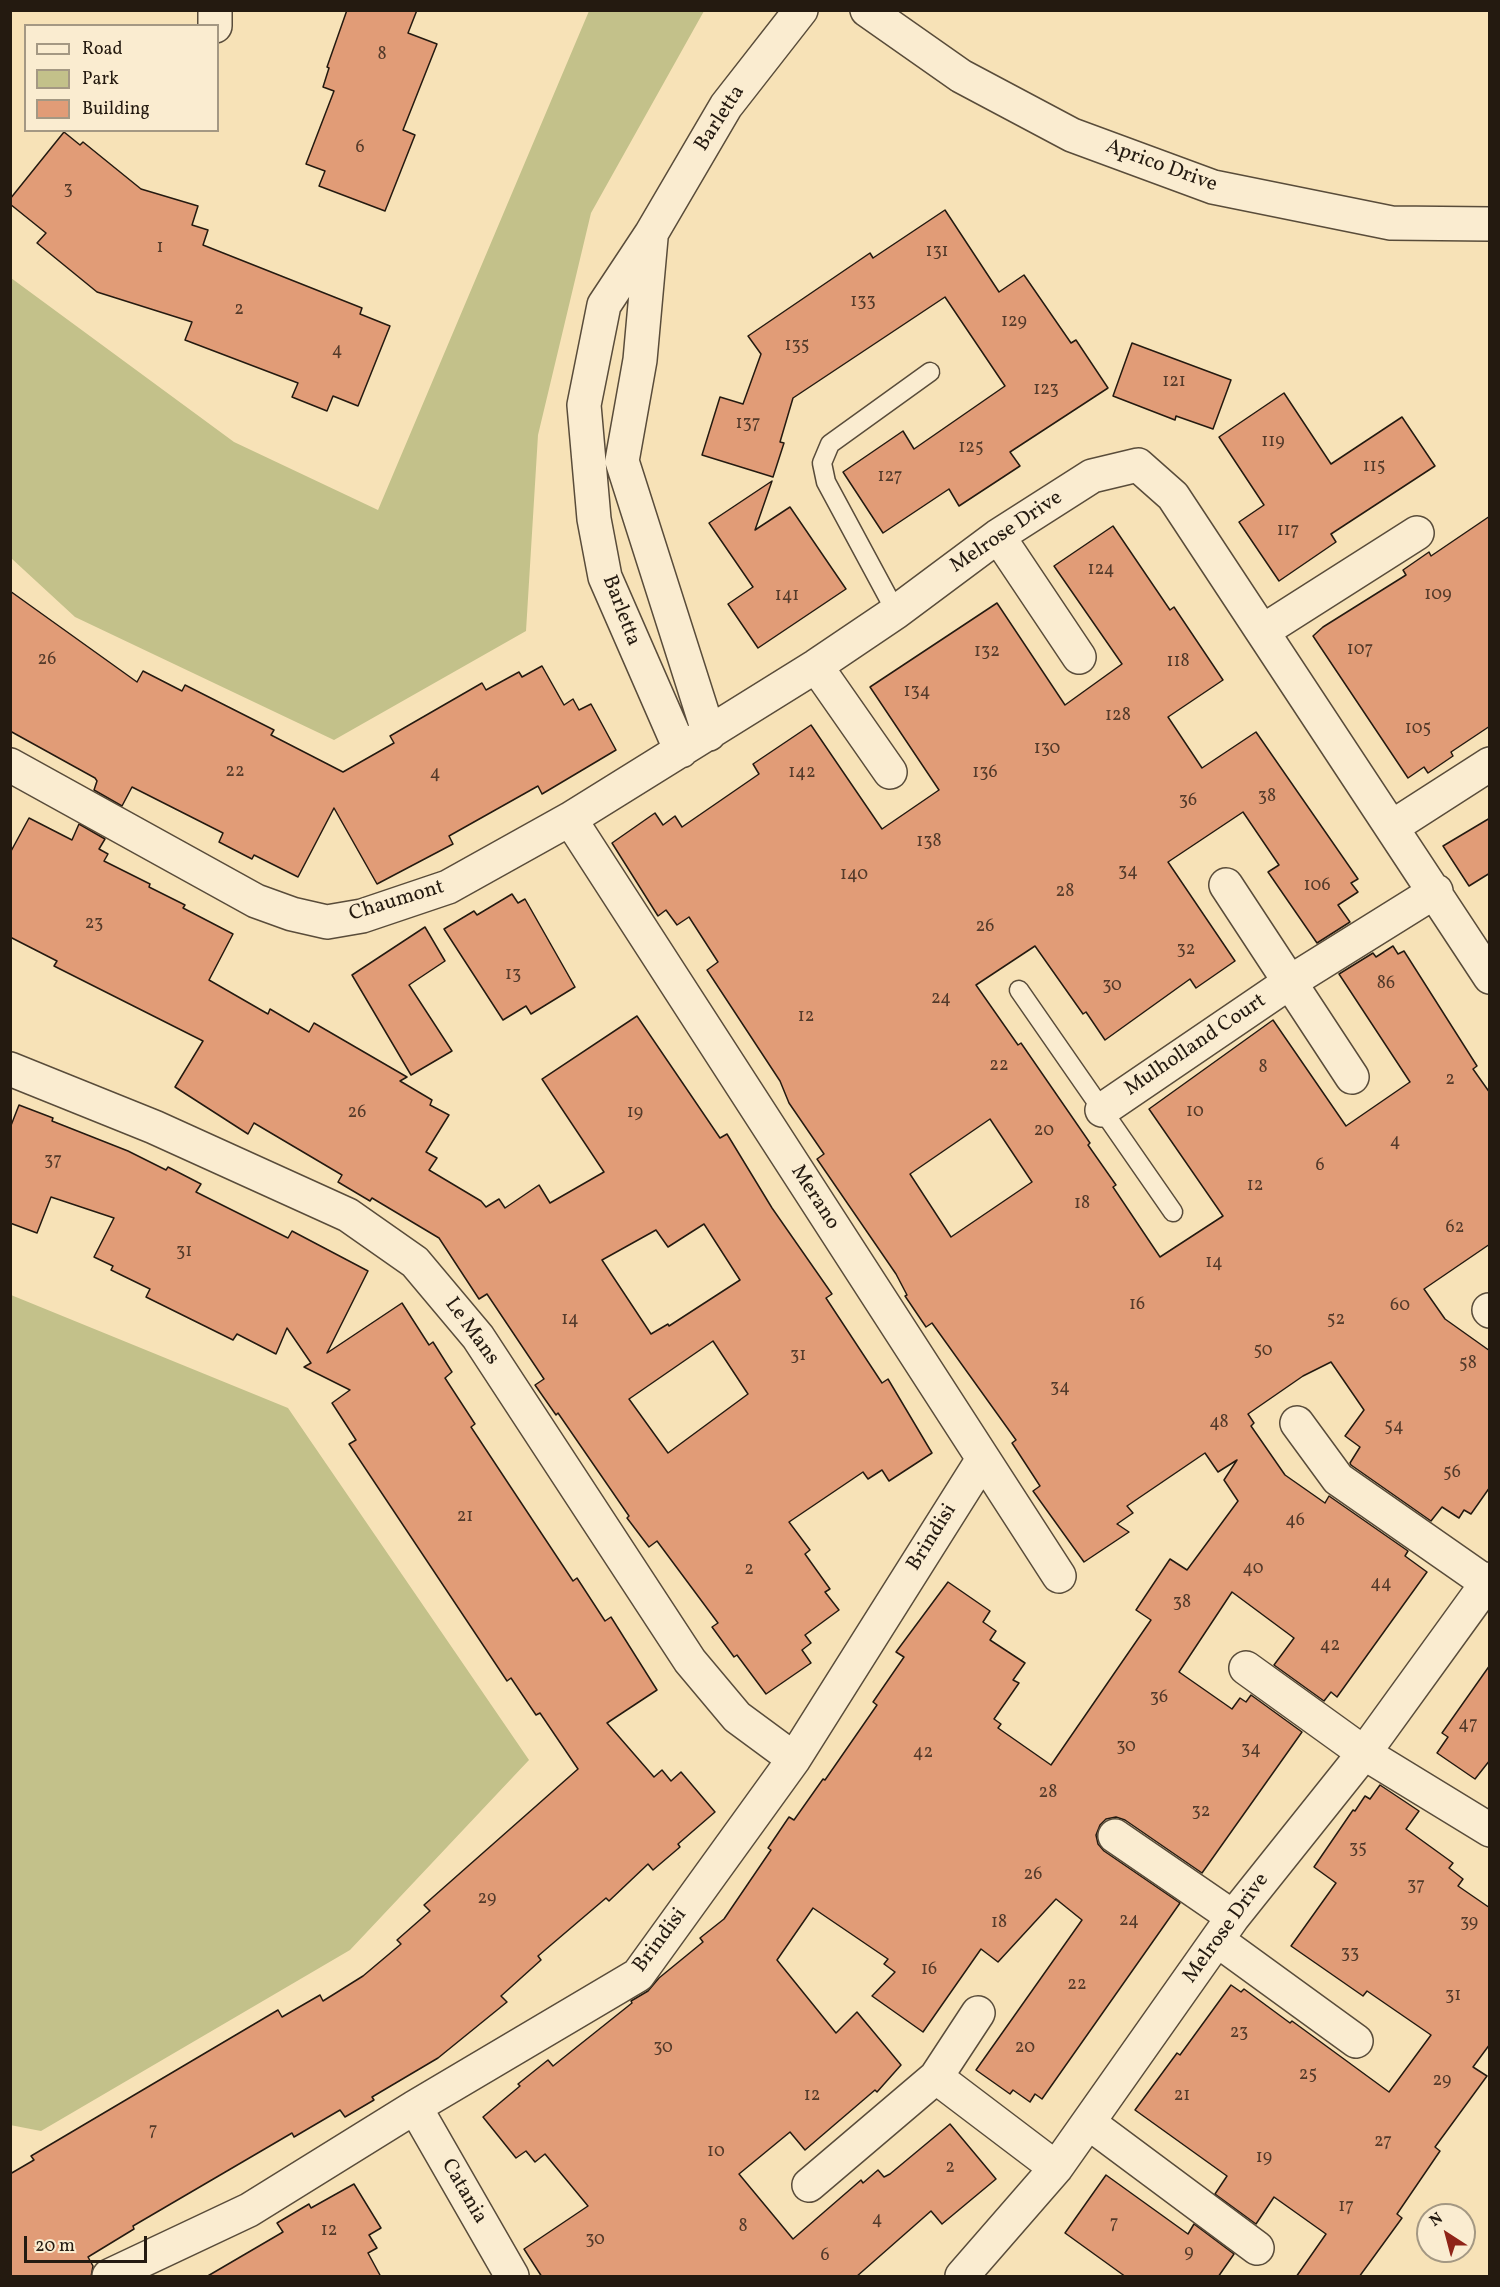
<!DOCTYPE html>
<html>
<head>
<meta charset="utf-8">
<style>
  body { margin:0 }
  #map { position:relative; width:1500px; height:2287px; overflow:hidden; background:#f7e2b7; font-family:Vollkorn,serif }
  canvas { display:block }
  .frame { position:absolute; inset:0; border:12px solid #241a10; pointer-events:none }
  .legend { position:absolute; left:24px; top:24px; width:195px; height:108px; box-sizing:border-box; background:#faecd0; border:2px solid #a49883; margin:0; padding:8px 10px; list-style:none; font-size:18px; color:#241a10 }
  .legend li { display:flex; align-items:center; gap:12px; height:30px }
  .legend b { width:30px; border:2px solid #a49883 }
  .north { position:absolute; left:1416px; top:2203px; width:60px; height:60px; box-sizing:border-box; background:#faecd0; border:2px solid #a49883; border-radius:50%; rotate:324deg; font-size:16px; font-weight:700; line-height:24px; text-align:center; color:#241a10 }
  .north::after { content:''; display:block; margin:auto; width:21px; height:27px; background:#8f2418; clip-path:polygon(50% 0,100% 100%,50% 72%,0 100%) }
  .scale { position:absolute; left:24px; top:2236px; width:123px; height:27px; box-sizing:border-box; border:3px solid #241a10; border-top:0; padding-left:8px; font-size:18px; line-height:21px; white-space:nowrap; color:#241a10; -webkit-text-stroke:4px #faecd0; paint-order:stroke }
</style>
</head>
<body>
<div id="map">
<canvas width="1500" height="2287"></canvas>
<div class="frame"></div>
<ul class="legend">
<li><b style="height:8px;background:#faecd0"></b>Road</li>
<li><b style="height:16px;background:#c3c18a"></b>Park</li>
<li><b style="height:16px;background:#e19c77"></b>Building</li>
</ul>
<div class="north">N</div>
<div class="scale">20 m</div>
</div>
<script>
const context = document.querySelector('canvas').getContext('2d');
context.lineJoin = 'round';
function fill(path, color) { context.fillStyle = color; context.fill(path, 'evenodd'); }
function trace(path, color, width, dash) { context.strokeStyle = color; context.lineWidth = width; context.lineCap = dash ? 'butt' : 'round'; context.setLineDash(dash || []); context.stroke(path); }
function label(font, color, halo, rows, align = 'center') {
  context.font = font + ' Vollkorn,serif'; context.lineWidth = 4.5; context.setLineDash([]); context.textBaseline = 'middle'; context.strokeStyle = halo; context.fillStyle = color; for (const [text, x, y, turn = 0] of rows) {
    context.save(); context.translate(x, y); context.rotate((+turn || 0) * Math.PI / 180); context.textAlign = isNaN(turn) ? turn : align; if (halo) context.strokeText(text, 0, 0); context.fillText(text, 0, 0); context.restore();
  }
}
fill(new Path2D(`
  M589,11H704L591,213L538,435L526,631L334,740L75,617L11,558V278L234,442L378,510Z
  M11,1295L288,1408L529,1760L350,1950L41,2131L10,2125Z`), '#c3c18a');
const building = new Path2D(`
  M347,10H417L408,33L437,44L403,130L415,135L385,211L319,186L325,171L306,164L334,91L323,87L329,68L327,67Z
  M64,132L80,145L83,142L141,189L198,206L192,225L208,230L203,245L362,308L360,314L390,326L358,406L333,396L327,411L292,397L298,383L185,340L192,322L97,292L37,243L46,233L10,204V199Z
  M945,210L999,292L1024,275L1071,343L1076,340L1108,388L1010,452L1020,466L959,506L949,489L883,533L843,472L903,431L914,449L1005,386L945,297L793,398L780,442L784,443L773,477L702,455L720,397L743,404L761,354L748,336L870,253L873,258Z
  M1132,343L1231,380L1213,429L1176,416L1175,420L1113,396Z
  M1284,393L1331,464L1402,417L1435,466L1331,534L1336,542L1279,581L1239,522L1264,505L1219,437Z
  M772,481L755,530L790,507L846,589L758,648L728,604L753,587L709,523Z
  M1490,516V726L1451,752L1453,756L1428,773L1424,767L1408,778L1313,636L1323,627L1406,575L1403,570L1429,552L1431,556Z
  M1113,526L1170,610L1174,607L1223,680L1168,717L1202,768L1256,732L1358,879L1351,883L1358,892L1338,905L1350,922L1317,943L1268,872L1279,865L1243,812L1168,862L1235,961L1196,988L1190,979L1105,1040L1086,1012L1083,1014L1035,946L976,985L1018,1045L1021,1043L1090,1143L1088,1145L1116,1185L1113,1187L1160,1257L1223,1216L1149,1109L1273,1020L1346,1126L1410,1082L1339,974L1373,953L1376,957L1393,946L1398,954L1404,951L1477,1066L1473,1069L1490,1093V1244L1424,1289L1445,1319L1490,1351V1487L1471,1514L1464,1510L1459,1518L1442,1507L1431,1521L1351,1465L1350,1463L1360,1447L1345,1436L1364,1410L1331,1362L1303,1376L1248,1414L1254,1423L1251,1426L1285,1475L1325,1503L1329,1496L1408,1551L1405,1556L1427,1572L1337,1697L1331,1692L1324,1701L1274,1665L1294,1638L1232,1592L1179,1672L1232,1709L1240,1698L1246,1702L1251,1695L1302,1732L1202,1873L1125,1820L1116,1817L1106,1819L1100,1825L1096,1835L1098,1844L1104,1851L1180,1903L1042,2099L1035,2094L1030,2102L1013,2090L1010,2094L976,2070L1082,1920L1056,1899L998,1962L981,1949L923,2032L872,1996L895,1972L884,1964L888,1959L813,1908L777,1960L836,2033L857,2012L901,2065L877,2092L875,2090L805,2150L790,2132L739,2174L793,2239L861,2180L863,2183L878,2170L884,2177L890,2174L950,2124L996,2179L942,2224L931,2211L856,2277H542L524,2249L588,2206L545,2154L535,2162L526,2151L516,2158L483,2117L520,2086L518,2084L548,2060L553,2066L632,2003L631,2001L648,1991L659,1978L703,1942L700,1938L724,1919L771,1850L768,1848L789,1817L794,1820L823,1779L825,1780L877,1705L873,1702L904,1657L896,1652L948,1582L990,1611L983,1622L996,1631L990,1640L1025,1663L1013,1680L1019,1683L994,1719L1001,1724L998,1728L1051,1765L1151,1620L1136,1610L1170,1559L1187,1570L1238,1501L1224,1480L1237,1460L1218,1472L1205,1453L1127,1506L1133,1513L1117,1524L1129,1532L1084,1562L1033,1491L1040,1486L1012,1443L1016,1440L932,1323L926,1327L905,1296L907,1295L896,1274L817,1159L824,1154L789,1103L780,1081L707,970L718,962L689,917L677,925L666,910L658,916L612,843L655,813L663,825L675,816L682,827L759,774L753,764L811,725L882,829L939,790L870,687L997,603L1065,705L1122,664L1054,566ZM990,1119L1032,1182L951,1237L910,1174Z
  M10,591L137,682L143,671L182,691L185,685L274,730L271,735L343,772L394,743L390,736L482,683L486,690L519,672L522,677L542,666L564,705L573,699L579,710L591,704L616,750L542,794L538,786L449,836L453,844L377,884L334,808L298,877L254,855L252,859L219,842L223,833L132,787L122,806L94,790L97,781L95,778L10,731Z
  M29,818L72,840L79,824L105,839L99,849L108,854L104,861L150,884L149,887L185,905L183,908L233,934L209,980L268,1014L270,1009L309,1032L314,1023L407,1077L400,1081L432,1100L430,1105L449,1115L426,1152L437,1158L429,1170L481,1201L486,1207L499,1199L505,1208L539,1185L550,1203L604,1172L542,1079L637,1016L720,1138L727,1134L772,1208L832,1294L826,1298L882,1383L888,1379L932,1453L889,1481L882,1470L868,1479L863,1472L789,1522L810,1550L805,1554L830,1589L825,1592L839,1610L805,1635L811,1643L802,1650L811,1663L766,1694L737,1655L734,1657L712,1627L718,1623L657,1541L649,1547L627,1518L629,1516L558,1413L556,1415L535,1385L544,1379L487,1294L479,1299L439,1238L372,1198L370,1201L338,1182L342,1175L254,1123L248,1134L175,1087L203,1041L54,966L57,961L10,937V853ZM704,1224L740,1280L669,1326L668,1324L651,1334L602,1260L656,1230L668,1247ZM713,1341L748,1394L668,1453L629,1399Z
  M1490,818V873L1469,886L1443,846Z
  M512,894L518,903L525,899L575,987L531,1014L526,1006L503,1020L444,929L474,911L477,915Z
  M425,927L445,961L409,985L452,1051L411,1075L352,975Z
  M19,1105L53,1118L52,1121L128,1151L166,1170L168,1167L201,1184L196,1192L288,1238L292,1231L368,1271L327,1353L402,1303L429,1345L433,1342L452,1372L445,1378L475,1424L471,1427L510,1486L573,1581L577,1578L605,1621L611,1617L657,1690L607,1723L654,1777L662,1770L671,1781L681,1772L715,1812L678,1844L680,1847L653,1870L648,1864L609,1901L606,1898L538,1956L541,1960L501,1996L507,2002L438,2058L372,2097L374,2100L345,2117L340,2110L294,2137L292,2133L133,2226L134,2229L88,2257L93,2266L91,2277H10V2174L34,2160L31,2156L278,2010L282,2017L320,1995L323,2001L363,1976L401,1944L397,1940L430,1911L424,1905L578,1769L540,1713L536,1715L511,1678L507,1681L349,1444L356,1440L332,1403L350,1390L304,1367L311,1363L287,1328L276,1354L237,1334L233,1340L146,1297L150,1289L111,1270L113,1266L94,1257L114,1218L51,1197L37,1233L10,1223V1128Z
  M1490,1665V1760L1475,1779L1437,1753L1448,1737L1442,1733Z
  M1380,1785L1419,1811L1406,1829L1453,1863L1449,1868L1463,1879L1458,1886L1490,1908V2044L1473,2067L1487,2076L1435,2147L1440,2151L1397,2214L1402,2218L1359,2277H1296L1326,2234L1274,2197L1256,2224L1215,2194L1227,2176L1135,2110L1177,2053L1180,2055L1231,1985L1241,1992L1244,1989L1290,2023L1292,2021L1389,2092L1431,2035L1367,1991L1363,1996L1291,1946L1336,1883L1314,1867L1353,1810L1355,1811L1365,1796L1370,1799Z
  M1106,2175L1188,2234L1194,2224L1234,2254L1218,2277H1126L1065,2233Z
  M354,2184L381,2228L369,2235L377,2248L368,2253L381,2277H206L283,2232L277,2223L309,2204L311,2208Z`);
fill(building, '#e19c77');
trace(building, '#241a10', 1.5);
const service = new Path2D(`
  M896,612L826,482L822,463L830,444L930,372
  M1019,990L1173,1212`);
const minor = new Path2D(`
  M215,10V26
  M651,238L640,360L622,461L709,734
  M998,536L1079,657
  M1263,631L1417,533
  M816,666L890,772
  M681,751L605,577L594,519L584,405L604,305L651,234L726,106L801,10
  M10,765L256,901L292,914L327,922L362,916L448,887L570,819L816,666L896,612L998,536L1092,476L1138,465L1173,496L1490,977
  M570,819L1059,1576
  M1392,827L1490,764
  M1226,885L1352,1077
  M10,1069L154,1127L348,1215L415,1262L478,1337L690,1661L737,1717L794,1759
  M1102,1110L1290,982L1436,891
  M1489,1310L1490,1311
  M1297,1423L1338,1479L1487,1583
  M1246,1668L1364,1753L1490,1830
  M1115,1836L1233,1917
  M1217,1940L1356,2041
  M936,2077L978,2013
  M415,2107L512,2276
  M1089,2123L1257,2248
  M809,2185L936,2077L1056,2168
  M109,2276L249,2210L415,2107L638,1975L794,1759L983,1459
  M962,2276L1056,2168L1233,1917L1364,1753L1490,1579`);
const tertiary = new Path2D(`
  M867,10L961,76L1072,135L1213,187L1391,223L1490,224`);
trace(service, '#594c3a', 21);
trace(minor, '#594c3a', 36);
trace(tertiary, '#594c3a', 36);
trace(service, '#faecd0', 18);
trace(minor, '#faecd0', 33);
trace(tertiary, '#faecd0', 33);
label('18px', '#533a2a', null, [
  ["8",382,56],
  ["6",360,149],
  ["3",68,191],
  ["1",160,249],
  ["131",937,253],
  ["133",863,303],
  ["2",239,311],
  ["129",1014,323],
  ["135",797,347],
  ["4",337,352],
  ["121",1174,383],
  ["123",1046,391],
  ["137",748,425],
  ["119",1273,443],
  ["125",971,449],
  ["115",1374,468],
  ["127",890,478],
  ["117",1288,532],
  ["124",1101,571],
  ["109",1438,596],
  ["141",787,597],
  ["107",1360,651],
  ["132",987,653],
  ["26",47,661],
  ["118",1178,663],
  ["134",917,693],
  ["128",1118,717],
  ["105",1418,730],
  ["130",1047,750],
  ["22",235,773],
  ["142",802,774],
  ["136",985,774],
  ["4",435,775],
  ["38",1267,798],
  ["36",1188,802],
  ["138",929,843],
  ["34",1128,873],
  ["140",854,876],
  ["106",1317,887],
  ["28",1065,893],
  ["23",94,925],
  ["26",985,928],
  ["32",1186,951],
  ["13",513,976],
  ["86",1386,985],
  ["30",1112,987],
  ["24",941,1000],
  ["12",806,1018],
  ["22",999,1067],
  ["8",1263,1069],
  ["2",1450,1081],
  ["10",1195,1113],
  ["26",357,1114],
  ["19",635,1114],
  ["20",1044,1132],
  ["4",1395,1143],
  ["37",53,1162],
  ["6",1320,1167],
  ["12",1255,1187],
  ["18",1082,1205],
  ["62",1455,1229],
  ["31",184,1253],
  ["14",1214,1264],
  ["16",1137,1306],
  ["60",1400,1307],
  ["14",570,1321],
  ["52",1336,1321],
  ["50",1263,1352],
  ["31",798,1357],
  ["58",1468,1365],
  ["34",1060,1389],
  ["48",1219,1424],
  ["54",1394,1428],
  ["56",1452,1474],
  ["21",465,1518],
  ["46",1295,1522],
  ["40",1253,1570],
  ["2",749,1571],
  ["44",1381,1585],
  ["38",1182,1604],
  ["42",1330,1647],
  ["36",1159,1699],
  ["47",1468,1726],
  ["30",1126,1748],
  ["34",1251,1751],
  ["42",923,1754],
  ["28",1048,1794],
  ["32",1201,1813],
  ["35",1358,1850],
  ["26",1033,1876],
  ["37",1416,1887],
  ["29",487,1900],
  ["24",1129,1922],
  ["18",999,1924],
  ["39",1469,1924],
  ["33",1350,1955],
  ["16",929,1971],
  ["22",1077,1986],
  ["31",1453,1997],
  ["23",1239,2034],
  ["30",663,2049],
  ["20",1025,2049],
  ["25",1308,2076],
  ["29",1442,2082],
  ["12",812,2097],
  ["21",1182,2097],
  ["7",153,2132],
  ["27",1383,2143],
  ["10",716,2153],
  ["19",1264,2159],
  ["2",950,2169],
  ["17",1346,2208],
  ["4",877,2221],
  ["7",1114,2225],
  ["8",743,2228],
  ["12",329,2232],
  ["30",595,2241],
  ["9",1189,2254],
  ["6",825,2257]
]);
label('21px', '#241a10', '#faecd0', [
  ["Barletta",721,119,-57],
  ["Aprico Drive",1161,167,20],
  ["Melrose Drive",1007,533,-34],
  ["Barletta",620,611,69],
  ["Chaumont",397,902,-17],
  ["Mulholland Court",1196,1046,-34],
  ["Merano",814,1198,57],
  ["Le Mans",471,1332,54],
  ["Brindisi",933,1538,-58],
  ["Melrose Drive",1227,1929,-54],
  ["Brindisi",661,1941,-53],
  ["Catania",463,2192,60]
]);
</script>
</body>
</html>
